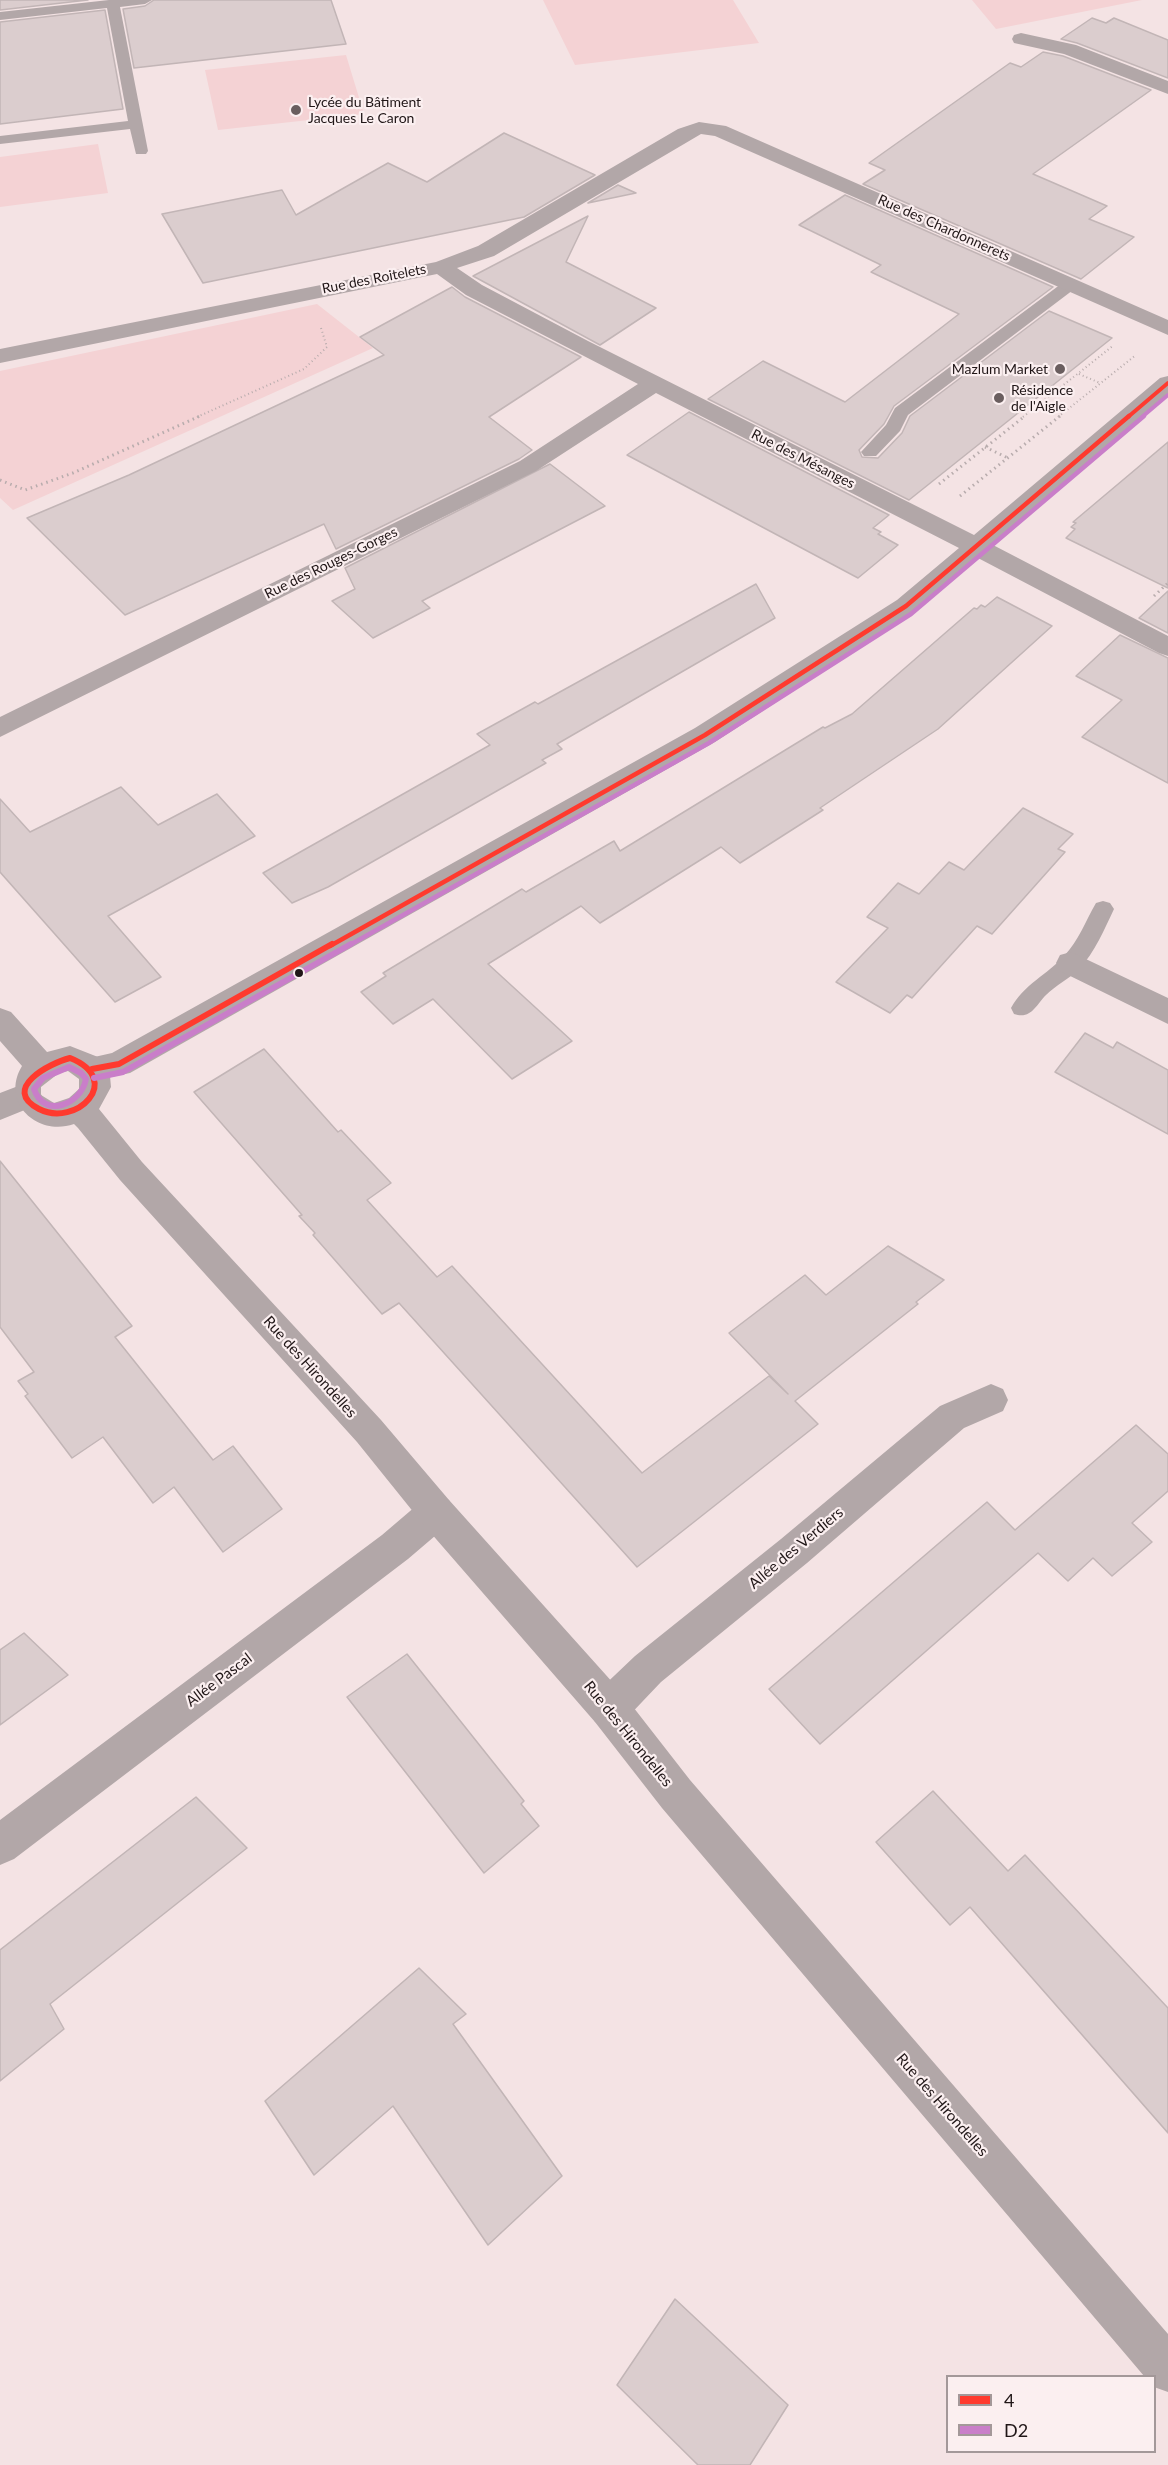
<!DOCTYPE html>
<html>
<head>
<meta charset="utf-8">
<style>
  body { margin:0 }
  #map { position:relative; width:1168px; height:2465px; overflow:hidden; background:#f4e3e4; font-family:Lato,sans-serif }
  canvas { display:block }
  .legend { position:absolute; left:946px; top:2375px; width:210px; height:78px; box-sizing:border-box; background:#fbeff0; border:2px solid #a39899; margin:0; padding:8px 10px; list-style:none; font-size:18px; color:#201617 }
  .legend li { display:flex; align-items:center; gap:12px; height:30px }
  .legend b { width:30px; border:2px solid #a39899 }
</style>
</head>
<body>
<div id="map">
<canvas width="1168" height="2465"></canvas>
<ul class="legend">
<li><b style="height:8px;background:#ff3a2e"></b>4</li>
<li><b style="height:8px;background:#c97ec9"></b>D2</li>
</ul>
</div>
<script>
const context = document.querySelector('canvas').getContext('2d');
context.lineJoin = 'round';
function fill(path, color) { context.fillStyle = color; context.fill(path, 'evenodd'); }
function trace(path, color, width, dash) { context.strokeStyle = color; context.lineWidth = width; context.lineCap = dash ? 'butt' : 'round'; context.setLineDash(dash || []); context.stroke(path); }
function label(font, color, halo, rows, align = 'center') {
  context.font = font + ' Lato,sans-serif'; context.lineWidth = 4.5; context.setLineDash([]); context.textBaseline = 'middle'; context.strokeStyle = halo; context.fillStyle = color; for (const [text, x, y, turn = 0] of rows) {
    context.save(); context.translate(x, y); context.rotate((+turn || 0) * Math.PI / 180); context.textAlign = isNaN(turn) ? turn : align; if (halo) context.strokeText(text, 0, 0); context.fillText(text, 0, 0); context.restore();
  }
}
fill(new Path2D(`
  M543,0H733L759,43L575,65Z
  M972,0H1142L996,29Z
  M346,55L364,114L218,130L205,70Z
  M98,144L108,193L0,207V157Z
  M317,304L373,348L13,510L0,498V371Z`), '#f4d2d4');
const building = new Path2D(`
  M0,0H88L0,10Z
  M154,0H331L346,44L134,68L123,9L145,6Z
  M105,10L123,109L0,124V22Z
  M1092,18L1106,23L1114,18L1168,40V78L1077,43L1061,39Z
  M1043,52L1063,56L1151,90L1033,174L1107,206L1089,219L1134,237L1081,279L863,184L885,170L869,163L1010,63L1021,67Z
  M504,133L595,175L524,217L203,283L162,214L282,190L296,215L388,163L427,182Z
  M618,185L636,193L588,203Z
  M845,195L1053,287L894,406L884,424L859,450L862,457L878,458L902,433L910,416L1049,311L1112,338L909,500L708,399L763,361L845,402L959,314L871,272L881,265L799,225Z
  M588,216L566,262L656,308L600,345L473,276Z
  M452,287L465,297L581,357L489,417L532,450L519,459L336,549L324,524L125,615L27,518L129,475L384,355L360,337Z
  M689,412L889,515L873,528L881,532L878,534L898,545L858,578L627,455Z
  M1168,442V588L1066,538L1075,529L1071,527L1076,523L1073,522Z
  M550,464L605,506L422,601L430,608L373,638L332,601L355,589L345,568Z
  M756,584L775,618L557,744L562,749L542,760L546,763L328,887L292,903L263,873L490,745L477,734L535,702L538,704Z
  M1168,591V633L1139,618Z
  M997,597L1052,626L938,729L820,808L823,810L740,863L721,847L600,923L581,906L488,964L572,1041L512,1079L433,999L393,1024L361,992L386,976L383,973L522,889L526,892L614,841L620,851L823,727L825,728L852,714L974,608L977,609L981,605L985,607Z
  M1120,635L1168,658V783L1082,737L1122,700L1076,676Z
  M121,787L158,825L217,794L255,836L108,916L161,977L115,1002L0,872V799L30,832Z
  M1023,808L1073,834L1058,849L1065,852L992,934L977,926L912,998L907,995L890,1013L836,982L888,928L867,917L898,883L919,894L949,862L964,870Z
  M1085,1033L1113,1048L1117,1042L1168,1070V1134L1055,1072Z
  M264,1049L338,1132L341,1130L391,1183L367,1200L437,1277L452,1266L642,1473L769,1376L788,1394L729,1333L805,1275L826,1295L888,1246L944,1280L916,1302L918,1304L795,1401L818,1424L637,1567L399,1303L382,1314L313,1235L315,1233L299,1216L302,1215L194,1092Z
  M0,1161L132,1326L115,1337L213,1460L233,1446L282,1509L223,1552L174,1487L153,1503L103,1437L72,1458L25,1396L28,1394L18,1381L34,1372L0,1327Z
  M1136,1425L1168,1454V1491L1132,1523L1152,1542L1112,1576L1093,1558L1068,1581L1038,1553L820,1744L769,1689L987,1502L1015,1530Z
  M24,1633L68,1675L0,1725V1650Z
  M407,1654L524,1801L521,1804L539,1826L484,1873L347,1697Z
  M933,1791L1008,1871L1025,1855L1168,2008V2133L970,1907L950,1925L876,1842Z
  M196,1797L247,1848L50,2004L64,2029L0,2081V1950Z
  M419,1968L466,2014L453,2024L562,2176L488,2245L393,2106L314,2175L265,2101Z
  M675,2299L788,2405L750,2465H698L617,2385Z`);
fill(building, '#dbcdce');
trace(building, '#c2b5b6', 1.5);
trace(new Path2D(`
  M1079,374L1100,383
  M197,417L304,369L327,347L321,328
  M1023,417L1114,345
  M1058,417L1136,355`), '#b8acad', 2, [1, 3]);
trace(new Path2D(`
  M985,447L1008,458
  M0,480L25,490L73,473L200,416
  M939,484L1025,416
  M960,496L1060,416
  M1154,596L1168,583`), '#b8acad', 3, [1.5, 4]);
fill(new Path2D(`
  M109,0H152L145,4L120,7L148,151L146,154H136L130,129L0,144V136L128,121L107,8L0,20V12Z
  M1071,279L1079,284L1077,287L908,415L900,431L876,456H864L861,452L886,425L895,408L1065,281Z
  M1103,901L1110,903L1114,909C1104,930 1095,952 1079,969C1069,979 1056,985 1046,995C1036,1005 1031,1020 1014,1014L1011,1008C1024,984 1047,975 1064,956C1079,940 1085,922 1096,903Z`), '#b2a7a8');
fill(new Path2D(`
  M1021,33L1076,45L1168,81V94L1064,54L1014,43L1012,39L1014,35Z
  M699,122L726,126L1168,320V335L715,136L701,134L494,256L457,268L482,285L588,341L974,535L1160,378L1168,376V395L993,545L1168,636V656L1159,653L978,558L915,612L715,742L130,1073L92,1081L81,1078L76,1069L81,1060L112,1053L695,728L897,600L959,548L656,393L536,471L0,737V717L520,461L638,384L466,295L437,274L0,363V349L436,262L478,246L678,129Z
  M1071,952L1168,998V1024L1060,971L1056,963L1060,955Z
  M26,1083L37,1087L42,1096L37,1105L0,1120V1093Z
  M991,1384L1003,1389L1008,1400L1003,1411L964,1428L807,1563L661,1682L623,1722L609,1727L595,1722L590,1708L595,1694L635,1656L781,1539L940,1406Z
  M436,1495L449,1500L454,1512L449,1524L408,1559L14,1859L0,1865V1820L382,1535L423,1500Z`), '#b2a7a8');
fill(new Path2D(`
  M0,1008L11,1012L47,1052L70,1046L98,1057L110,1076L111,1087L99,1109L142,1162L381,1420L449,1500L623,1694L690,1780L1168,2334V2392L1154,2387V2376H1144L662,1808L595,1722L423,1524L357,1442L120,1180L78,1128L74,1124C37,1137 0,1102 22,1066L0,1041ZM68,1071L79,1079V1089L69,1098L54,1103L41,1095V1087L59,1073Z`), '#b2a7a8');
trace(new Path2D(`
  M1128,417L1168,383`), '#ff3a2e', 4);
trace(new Path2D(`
  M330,946L705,735L906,606L1129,416`), '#ff3a2e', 4.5);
trace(new Path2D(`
  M70,1058C125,1080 76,1128 39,1109C0,1089 50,1063 70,1058Z
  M92,1069L119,1064L332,944`), '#ff3a2e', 6);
trace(new Path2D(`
  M1142,417L1168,395`), '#c97ec9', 4);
trace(new Path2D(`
  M348,946L709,743L911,614L1144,416`), '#c97ec9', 4.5);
trace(new Path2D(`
  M69,1067L81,1073L86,1079C81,1105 44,1119 34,1089L43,1078Z
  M94,1078L123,1072L351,944`), '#c97ec9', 6);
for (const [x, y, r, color] of [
  [296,110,6,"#6a5e5f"],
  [1060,369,6,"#6a5e5f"],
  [999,398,6,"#6a5e5f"],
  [299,973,5,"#201617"]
]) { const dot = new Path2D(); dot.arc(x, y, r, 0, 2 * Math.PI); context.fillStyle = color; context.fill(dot); trace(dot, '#fbeff0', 2); }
label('14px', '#201617', '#fbeff0', [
  ["Lycée du Bâtiment",308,102],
  ["Jacques Le Caron",308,118],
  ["Mazlum Market",1048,369,"right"],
  ["Résidence",1011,390],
  ["de l'Aigle",1011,406]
], 'left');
label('14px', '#201617', '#fbeff0', [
  ["Rue des Chardonnerets",944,228,24],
  ["Rue des Roitelets",374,279,-11],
  ["Rue des Mésanges",803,459,27],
  ["Rue des Rouges-Gorges",331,563,-26]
]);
label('15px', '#201617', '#fbeff0', [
  ["Rue des Hirondelles",310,1367,48],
  ["Allée des Verdiers",796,1548,-40],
  ["Allée Pascal",219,1680,-37],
  ["Rue des Hirondelles",628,1734,51],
  ["Rue des Hirondelles",942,2105,49]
]);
</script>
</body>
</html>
